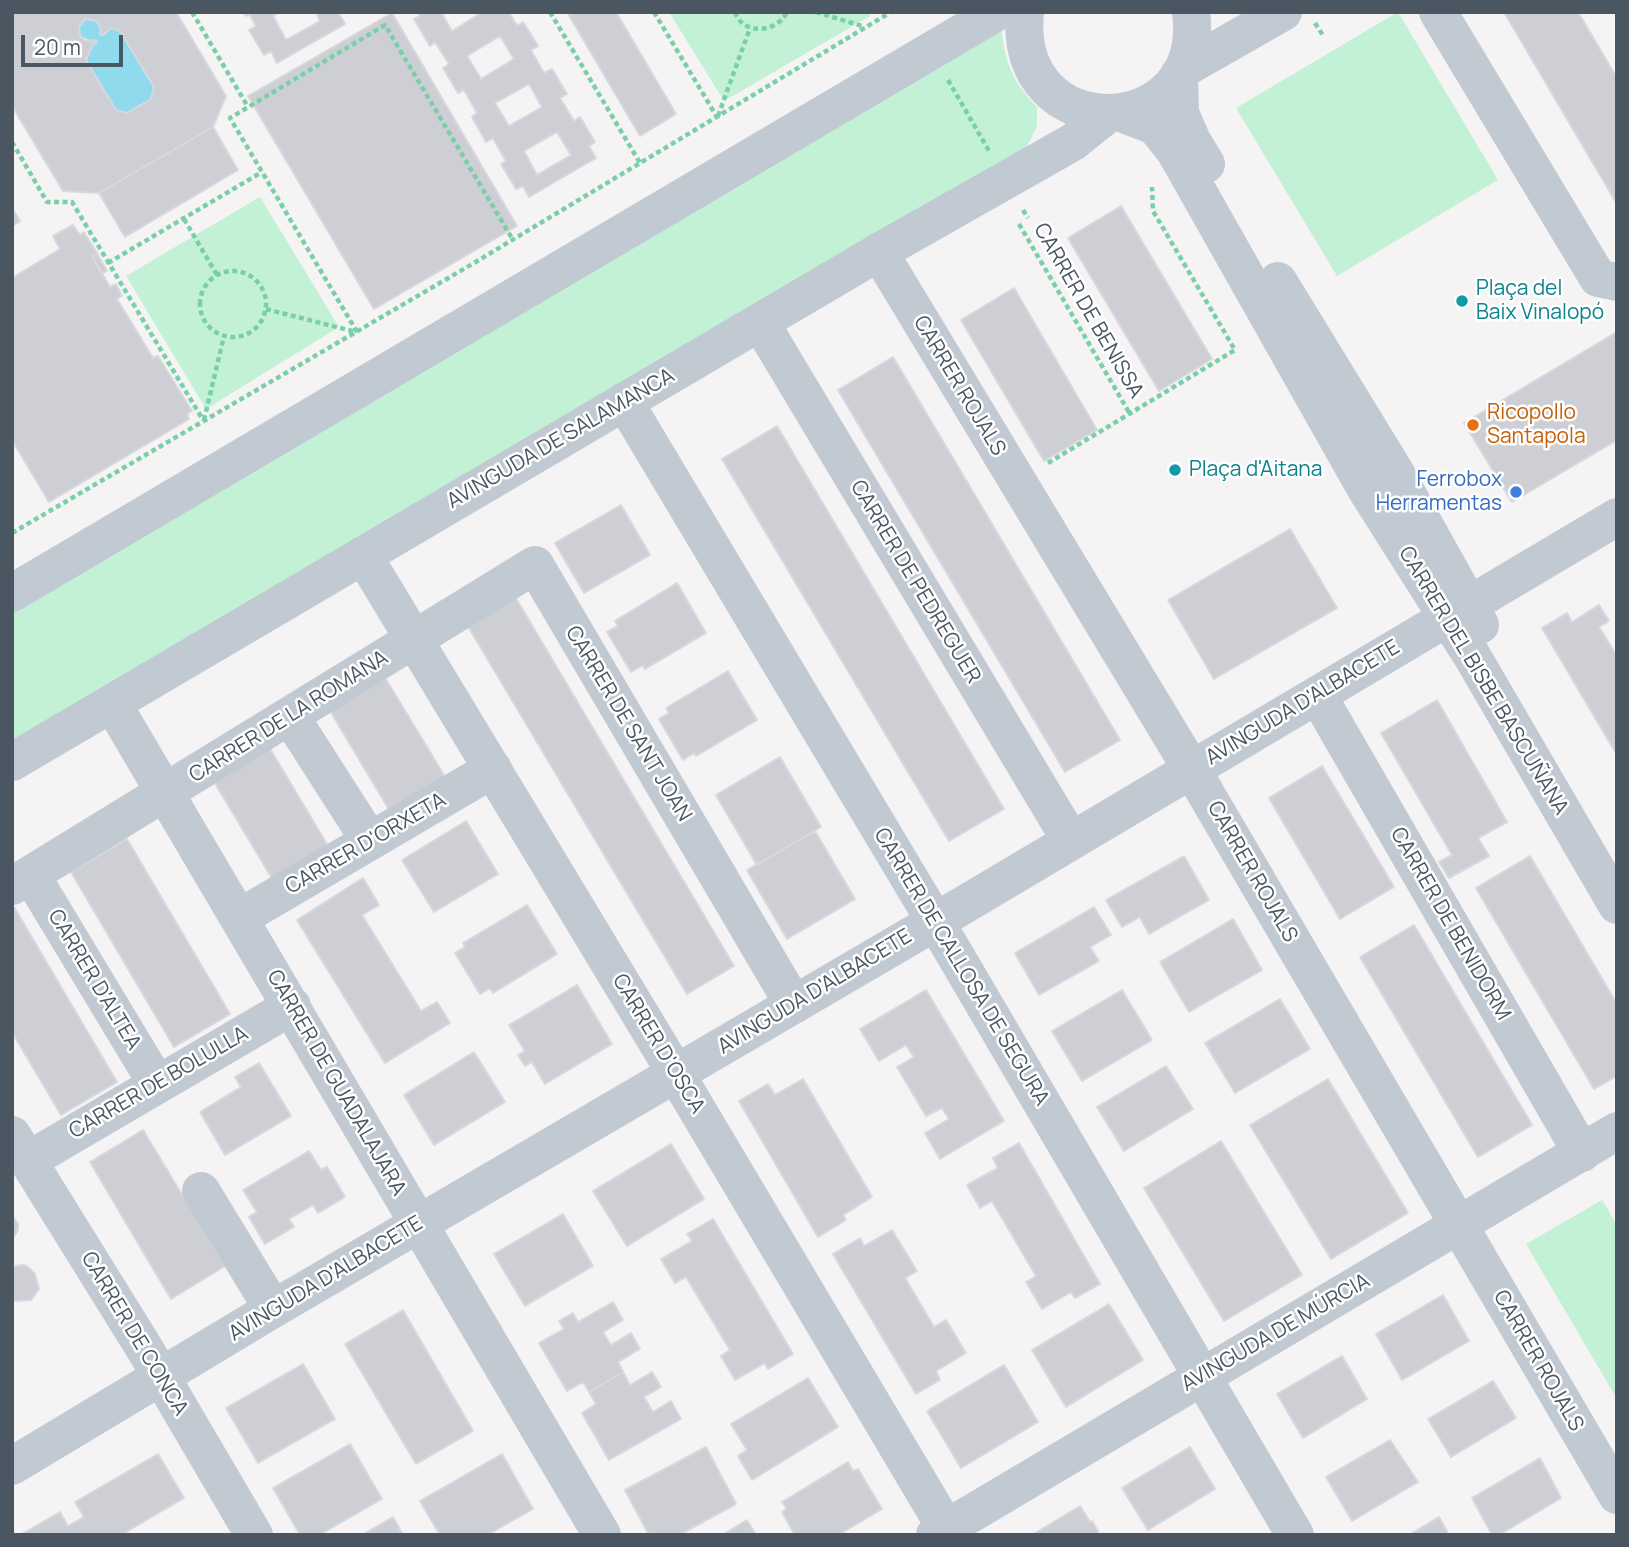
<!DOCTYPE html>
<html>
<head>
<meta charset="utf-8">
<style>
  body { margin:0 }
  #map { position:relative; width:1629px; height:1547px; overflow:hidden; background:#f5f3f3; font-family:Manrope,sans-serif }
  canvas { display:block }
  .frame { position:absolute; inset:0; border:14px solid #4a5661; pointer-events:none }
  .scale { position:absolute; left:21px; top:35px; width:102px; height:32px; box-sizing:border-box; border:4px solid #4a5661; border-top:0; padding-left:9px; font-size:21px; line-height:24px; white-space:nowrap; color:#4a5661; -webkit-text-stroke:5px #fff; paint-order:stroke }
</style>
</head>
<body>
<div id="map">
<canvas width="1629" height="1547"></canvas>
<div class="frame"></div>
<div class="scale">20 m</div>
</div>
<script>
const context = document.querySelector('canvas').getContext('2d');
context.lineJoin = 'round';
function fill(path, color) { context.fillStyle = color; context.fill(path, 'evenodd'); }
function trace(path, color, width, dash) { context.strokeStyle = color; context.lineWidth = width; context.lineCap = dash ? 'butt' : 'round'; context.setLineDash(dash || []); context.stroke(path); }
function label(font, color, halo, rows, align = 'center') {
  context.font = font + ' Manrope,sans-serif'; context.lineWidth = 5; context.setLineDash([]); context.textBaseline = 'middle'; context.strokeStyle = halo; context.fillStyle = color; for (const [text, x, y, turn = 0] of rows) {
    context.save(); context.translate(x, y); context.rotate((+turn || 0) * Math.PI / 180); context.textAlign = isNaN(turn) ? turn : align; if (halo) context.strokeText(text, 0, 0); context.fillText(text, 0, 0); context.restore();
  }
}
fill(new Path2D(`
  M669,12H868L870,16L724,101Z
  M1398,12L1498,180L1337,276L1236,108Z
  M1000,22C1005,59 1010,80 1037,107V126L1025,151L12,747V605Z
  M260,197L339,327L206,409L126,276Z
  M1602,1200L1617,1225V1399L1526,1244Z`), '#c3f1d5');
fill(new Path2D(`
  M85,19L96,20L99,24L102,35L111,28L120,31L154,87L151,99L127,113L116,110L85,59L89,47L97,42C86,40 67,33 85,19Z`), '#90daee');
const building = new Path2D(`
  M12,12H176L226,96L213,127L99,193L63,191L12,106ZM85,19L97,21L101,29L100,34L103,35L111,28L120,31L154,87L151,99L127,113L116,110L86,60L93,44L97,42L96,40L86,41L80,36L79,27Z
  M244,12H280L273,16L286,40L320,21L316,12H338L345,24L277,63L271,51L264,55L249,30L256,26L249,14L246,16Z
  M418,12H441L452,31L483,12H509L517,26L523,22L538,46L531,50L544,73L552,69L567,94L560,98L574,121L580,117L595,142L589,146L596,158L529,197L523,186L516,189L501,164L506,161L493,138L486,142L472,117L477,113L464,90L458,93L443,68L449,64L435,42L430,46L414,19L420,16ZM500,36L514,59L481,79L467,56ZM529,84L542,107L509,126L495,103ZM557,132L571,155L537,175L524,151Z
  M567,12H616L676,114L640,136Z
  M1504,12H1578L1617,78V204Z
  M392,13L517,226L374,309L248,96Z
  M213,127L238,170L125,237L99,193Z
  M1121,206L1212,359L1159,391L1068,238Z
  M12,208L20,221L12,226Z
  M73,225L80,235L84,232L97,253L92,256L110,287L116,284L122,296L117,299L153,358L158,356L192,411L187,414L189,419L49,502L12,440V278L60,249L53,236Z
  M97,253L107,271L102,274L92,256Z
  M1014,288L1097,430L1044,461L961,320Z
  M1617,332V440L1512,502L1464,423Z
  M893,357L1120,740L1065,772L838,390Z
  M777,426L1004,809L949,841L722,459Z
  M621,505L650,555L584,593L555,543Z
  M1290,529L1337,608L1214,679L1168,600Z
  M677,583L706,633L645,669L643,665L631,672L607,632L618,626L615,621Z
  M514,595L734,966L687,994L466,623Z
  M1599,605L1609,621L1599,627L1617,656V755L1542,628L1567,613L1572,622Z
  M728,671L757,720L696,756L694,753L683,760L659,719L669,713L666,708Z
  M384,676L450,785L394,818L329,709Z
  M1437,700L1507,822L1478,838L1489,856L1449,878L1439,862L1452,855L1381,733Z
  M269,747L334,856L279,890L213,780Z
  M780,757L821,827L757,865L716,795Z
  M1322,766L1394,887L1340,919L1269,798Z
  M466,821L498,874L434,912L402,860Z
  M815,831L855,899L787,939L747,870Z
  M127,839L230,1014L174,1047L71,872Z
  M1184,856L1209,900L1149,934L1140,917L1122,927L1106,900Z
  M1530,856L1617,1004V1076L1594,1089L1476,888Z
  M363,878L379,905L362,915L421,1011L437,1002L450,1023L385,1063L297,920Z
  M527,905L557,954L493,993L490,988L480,994L455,953L465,947L463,943Z
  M14,907L117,1082L61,1115L12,1032V908Z
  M1094,907L1111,935L1090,947L1099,961L1039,995L1015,953Z
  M1233,919L1262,970L1189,1012L1160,962Z
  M1414,925L1532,1125L1478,1157L1360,957Z
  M577,985L612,1044L545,1084L532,1062L525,1066L518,1055L525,1051L509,1025Z
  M926,990L1004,1121L940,1159L925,1133L949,1119L942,1108L926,1116L897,1067L914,1057L906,1045L879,1061L860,1029Z
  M1122,990L1152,1040L1082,1081L1052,1031Z
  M1280,999L1310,1049L1235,1093L1205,1043Z
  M474,1052L505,1102L434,1145L404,1095Z
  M259,1063L291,1116L225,1155L200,1112L241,1087L235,1077Z
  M1166,1066L1193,1109L1124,1151L1097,1107Z
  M803,1079L872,1197L843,1215L846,1220L818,1237L739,1101L768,1084L775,1095Z
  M1328,1079L1408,1213L1331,1259L1250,1125Z
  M143,1130L225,1266L171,1299L90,1162Z
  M1221,1141L1302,1275L1224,1321L1144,1188Z
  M1019,1143L1100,1284L1075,1298L1071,1292L1042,1309L1026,1282L1036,1276L992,1201L980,1208L967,1185L998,1168L993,1158Z
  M671,1144L704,1199L627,1246L593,1191Z
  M309,1151L321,1170L327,1167L345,1197L318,1213L313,1205L289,1219L294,1227L265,1244L249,1217L257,1212L243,1190Z
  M563,1214L593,1266L525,1306L494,1254Z
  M12,1215L18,1224V1230L12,1240Z
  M713,1219L793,1354L768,1369L765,1363L735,1380L721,1356L730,1350L686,1277L675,1283L661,1259L692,1241L687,1234Z
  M892,1230L917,1271L905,1278L934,1327L946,1320L966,1353L936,1371L940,1380L916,1394L833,1254L860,1238L864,1246Z
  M23,1265L28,1267L35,1274L39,1289L31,1300L16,1301L12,1299V1267Z
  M1443,1295L1469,1341L1402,1380L1376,1334Z
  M613,1302L623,1320L603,1332L611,1345L631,1333L640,1349L618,1362L623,1372L589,1392L583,1382L567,1391L539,1343L564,1329L559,1321L573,1313L578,1322Z
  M1109,1304L1143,1360L1066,1407L1032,1350Z
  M403,1310L473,1431L416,1464L345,1344Z
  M1342,1356L1367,1399L1303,1438L1277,1394Z
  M303,1364L335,1419L258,1463L226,1408Z
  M1004,1365L1038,1422L961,1468L927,1411Z
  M623,1372L630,1385L652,1372L661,1387L644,1397L653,1412L671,1401L681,1419L609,1460L582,1413L596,1404L589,1392Z
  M808,1378L838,1427L752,1480L738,1456L747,1450L731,1424Z
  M1493,1381L1516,1418L1451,1457L1428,1419Z
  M1390,1440L1418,1482L1352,1521L1326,1477Z
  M350,1444L382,1499L319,1535H300L273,1488Z
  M706,1447L736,1504L679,1535H649L625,1490Z
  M1190,1447L1215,1489L1148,1530L1122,1488Z
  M158,1454L184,1498L121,1535H20L60,1512L68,1526L84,1517L75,1502Z
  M502,1454L533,1509L487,1535H440L420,1501Z
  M1540,1458L1561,1498L1499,1535H1492L1472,1498Z
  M848,1462L853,1471L858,1469L882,1509L838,1535H795L782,1512L787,1509L782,1502Z
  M1080,1506L1090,1522L1092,1521L1098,1531L1097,1535H1032Z
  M393,1517L403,1535H362Z
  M1439,1517L1449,1535H1409Z
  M747,1520L756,1535H722Z`);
fill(building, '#cdcfd5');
trace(building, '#d7d9de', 2);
trace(new Path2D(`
  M192,12L248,107
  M550,12L640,163
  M654,12L717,117
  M735,12C743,36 777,33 787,12
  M816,12L865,27
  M1315,23L1324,37
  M948,80L989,151
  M718,116L750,28
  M12,142L47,202H72L203,420
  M1023,210L1028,218
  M184,219L217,275
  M1019,224L1130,414
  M108,263L262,172
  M200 304a33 33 0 1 1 66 0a33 33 0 1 1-66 0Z
  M266,309L356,332
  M357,332L230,118L385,25L513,240
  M204,420L224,336
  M1048,463L1235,350L1153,211L1152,187
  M12,533L474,263L891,12`), '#7ad0a6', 4.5, [5, 3.5]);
trace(new Path2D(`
  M1025,12C1011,150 1209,143 1191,12
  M1438,12L1598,278L1617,282
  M1183,69L1283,12
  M1179,75L1180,113L1192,141L1206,164
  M1121,113L1155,126L1175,151L1366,489L1472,656L1617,905
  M879,252L1192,770L1617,1495
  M1278,281L1395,472L1480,625
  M760,322L1071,841
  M624,401L954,953L1295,1535
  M363,555L660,1047L950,1535
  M12,593L997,12
  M1318,696L1582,1153
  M112,703L602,1535
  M290,716L370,841
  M12,762L879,252L1073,142L1108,114
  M31,875L157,1084
  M12,886L535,565L794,1005
  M239,918L493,769
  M12,1135L146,1351L254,1535
  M27,1161L292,1006
  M201,1191L273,1309
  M12,1466L273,1309L935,922L1617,517
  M935,1535L1617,1131`), '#c1cad2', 38);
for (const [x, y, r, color] of [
  [1462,301,7,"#0f9aa8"],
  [1473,425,7,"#e8710a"],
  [1175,470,7,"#0f9aa8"],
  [1516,492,7,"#3f7fe0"]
]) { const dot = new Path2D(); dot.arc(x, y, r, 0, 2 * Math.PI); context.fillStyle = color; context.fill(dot); trace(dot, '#fff', 2.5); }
label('21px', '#0d838f', '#fff', [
  ["Plaça del",1476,289],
  ["Baix Vinalopó",1476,313],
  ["Plaça d'Aitana",1189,470]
], 'left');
label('21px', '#4a5661', '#fff', [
  ["CARRER DE BENISSA",1088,311,60],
  ["CARRER ROJALS",959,386,59],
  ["AVINGUDA DE SALAMANCA",561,439,-30],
  ["CARRER DE PEDREGUER",915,582,59],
  ["CARRER DEL BISBE BASCUÑANA",1483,681,59],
  ["AVINGUDA D'ALBACETE",1303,703,-31],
  ["CARRER DE LA ROMANA",289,717,-32],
  ["CARRER DE SANT JOAN",628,724,59],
  ["CARRER D'ORXETA",366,844,-30],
  ["CARRER ROJALS",1252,872,60],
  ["CARRER DE BENIDORM",1450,924,60],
  ["CARRER DE CALLOSA DE SEGURA",961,967,59],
  ["CARRER D'ALTEA",94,980,59],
  ["AVINGUDA D'ALBACETE",815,992,-31],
  ["CARRER D'OSCA",658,1044,59],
  ["CARRER DE BOLULLA",159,1083,-30],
  ["CARRER DE GUADALAJARA",336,1083,60],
  ["AVINGUDA D'ALBACETE",326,1279,-31],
  ["AVINGUDA DE MÚRCIA",1276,1333,-30],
  ["CARRER DE CONCA",134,1334,59],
  ["CARRER ROJALS",1538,1361,60]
]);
label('21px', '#c56008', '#fff', [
  ["Ricopollo",1487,413],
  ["Santapola",1487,437]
], 'left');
label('21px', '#366cbe', '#fff', [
  ["Ferrobox",1502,480],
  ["Herramentas",1502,504]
], 'right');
</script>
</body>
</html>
